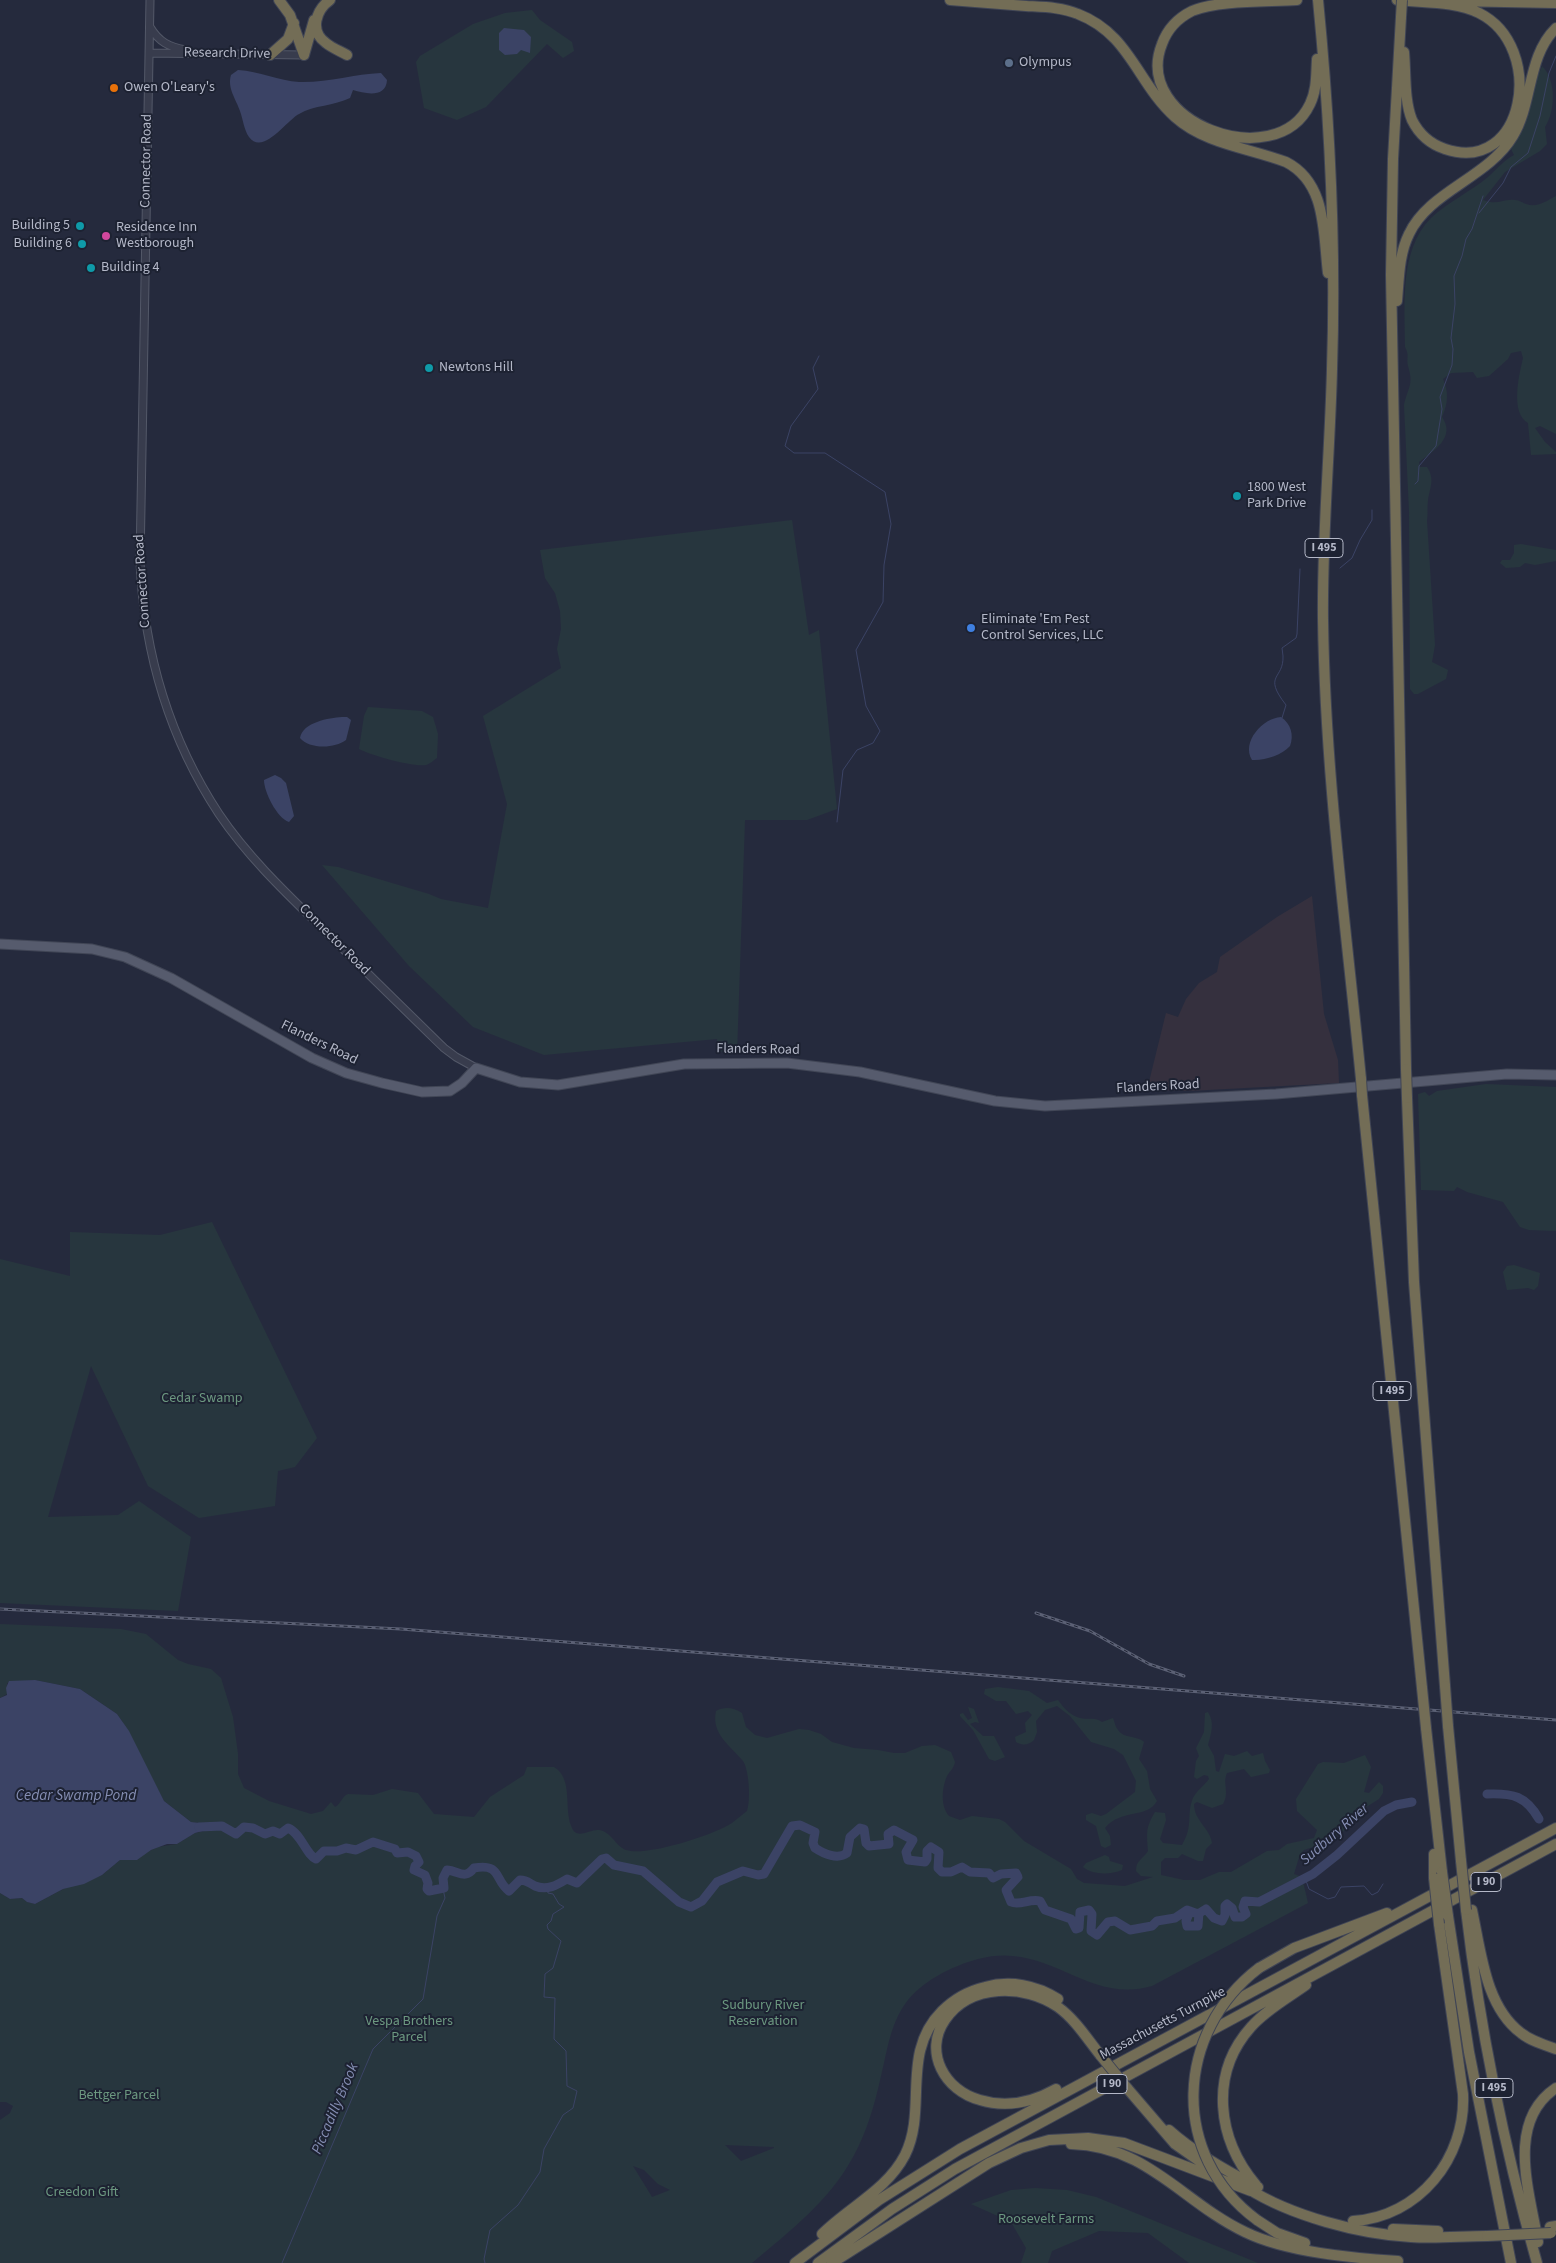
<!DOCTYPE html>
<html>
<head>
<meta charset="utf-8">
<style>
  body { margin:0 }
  canvas { display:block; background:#252a3d }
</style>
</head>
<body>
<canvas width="1556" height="2263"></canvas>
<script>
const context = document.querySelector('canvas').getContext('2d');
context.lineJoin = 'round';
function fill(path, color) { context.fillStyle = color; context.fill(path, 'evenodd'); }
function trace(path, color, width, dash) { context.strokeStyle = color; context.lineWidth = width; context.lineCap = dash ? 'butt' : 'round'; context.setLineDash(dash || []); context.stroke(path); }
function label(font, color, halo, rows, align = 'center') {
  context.font = font + ' "Source Sans 3",sans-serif'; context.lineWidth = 4; context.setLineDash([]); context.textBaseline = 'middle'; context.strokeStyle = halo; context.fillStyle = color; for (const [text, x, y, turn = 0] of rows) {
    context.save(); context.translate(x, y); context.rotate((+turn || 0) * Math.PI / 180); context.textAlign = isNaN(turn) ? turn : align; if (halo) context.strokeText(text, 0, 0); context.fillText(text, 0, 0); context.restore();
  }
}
fill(new Path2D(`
  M1312,896L1324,1014L1338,1060L1339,1083L1189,1091L1147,1090L1166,1013L1178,1017L1186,999L1199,983L1217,972L1220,957L1277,917Z`), '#35303e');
fill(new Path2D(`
  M532,10L540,20L572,42L574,51L563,58L547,44L486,107L457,120L424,108L416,62L420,56L473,24L505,13Z
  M1542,66C1556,79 1556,110 1545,127L1547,144L1540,151L1505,172L1483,200C1498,206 1504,198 1515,200C1519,200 1523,203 1526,204C1538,208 1546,201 1556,196V434L1540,426L1535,428L1545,442L1556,452V454L1531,455L1528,423C1510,413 1519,375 1523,358L1521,351L1511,353L1508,359L1489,376L1477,378L1473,372L1451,373L1443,379C1449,393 1448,403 1442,417C1456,437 1434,451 1419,462L1420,467H1427C1435,479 1430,487 1428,500C1427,506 1428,514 1427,521L1435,645L1432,662L1448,670L1446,679L1418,694H1414L1410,689L1409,511L1404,405C1408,387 1414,385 1408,366C1406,358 1410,356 1405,347C1405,305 1399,250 1431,218C1448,202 1470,192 1488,177C1497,169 1503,161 1514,155L1511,149L1522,128L1533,89Z
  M792,520L809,635L819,630L837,809L807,820H745L737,1054L718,1051L717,1039L544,1055L473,1027L409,966L322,865L338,867L429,894L441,899L488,908L507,804L483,716L561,668L557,649L561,629L560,611L555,593L545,578L540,550Z
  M1521,544L1556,550V561L1535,565L1525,563L1520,567L1506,568L1500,563L1502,560H1510L1514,553V545Z
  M368,707L422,711L433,717L438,734L437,758C434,760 430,764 426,765C412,767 373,756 359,749L364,716Z
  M1486,1084L1556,1087V1231L1529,1230L1520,1227L1503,1202L1467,1192L1457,1187L1454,1191L1421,1190L1418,1094L1425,1092L1429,1096L1437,1091Z
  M212,1222L317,1438L295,1467L278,1471L275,1506L199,1518L148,1486L91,1366L48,1517L118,1515L139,1501L191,1537L178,1611L0,1603V1259L70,1276V1232L160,1235Z
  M1514,1265L1540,1273L1538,1286L1534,1290L1528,1288L1507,1290L1503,1272L1507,1266Z
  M0,1624L121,1629L146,1634L178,1660L188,1664L211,1669L221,1678L233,1717L238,1754V1774L244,1788L269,1801L311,1814L323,1811L331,1802L335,1807C341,1804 342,1796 348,1794L373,1795L392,1789L418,1793L434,1814L474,1817L490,1797L524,1775L527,1767H554C574,1779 563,1809 572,1828C577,1840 590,1829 599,1830C612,1832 615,1846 626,1850C646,1857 714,1835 732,1823C737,1819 742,1815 747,1811C751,1800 749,1769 743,1761C730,1745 711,1734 716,1711C726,1706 733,1708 742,1713L746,1727L755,1735L767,1738L799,1729L809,1730L821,1734L832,1742L854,1748L878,1750L894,1753H905L922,1746L935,1745L951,1752L955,1762C954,1768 950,1771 947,1776C942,1787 940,1806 949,1816L960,1820L972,1816L999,1819L1005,1822L1024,1841L1071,1869L1077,1879L1084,1883L1125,1886L1153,1877L1141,1876L1136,1871C1136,1860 1143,1859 1148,1851C1147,1833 1145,1829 1155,1812L1165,1813L1166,1820L1160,1839L1163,1843L1182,1845C1194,1825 1186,1815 1193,1798C1197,1790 1204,1786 1209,1779L1208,1776L1204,1775L1197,1779L1194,1777L1196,1761L1199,1756L1196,1748L1204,1732L1205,1713L1208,1712C1215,1724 1211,1733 1208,1745L1214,1756L1216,1771L1219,1772L1225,1754L1234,1756L1247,1751L1252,1756L1263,1753L1265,1761L1270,1770L1269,1773L1251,1777L1244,1769L1227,1773C1222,1784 1230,1792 1223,1804L1212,1808L1197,1802L1194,1804C1194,1821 1210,1828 1212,1843L1206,1849L1203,1861H1198L1182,1854L1178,1858H1165L1161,1862V1875L1184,1880H1200L1219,1872H1231L1267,1851L1279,1850L1287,1844L1314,1838L1317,1830L1297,1811L1296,1799L1318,1764L1323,1762L1344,1763L1365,1755L1371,1767L1364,1792L1369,1793L1379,1782L1383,1786V1793L1379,1799L1363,1809L1344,1831L1327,1842L1304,1850L1300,1854L1294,1874L1302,1877L1308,1903L1152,1986C1086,2005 1049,1940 978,1959C952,1966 920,1982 905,2004C890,2025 887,2052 881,2076C875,2103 867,2132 853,2157C829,2201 790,2231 752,2263H0V2120L10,2113L13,2106L6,2102H0V1893L10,1899L22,1898L27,1902L35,1904L63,1889L102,1875L120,1860H137L145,1853L158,1847L177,1844L195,1833L209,1830L208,1824L191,1822L164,1801L122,1721L117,1714L80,1689L35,1680L7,1683V1694L0,1698ZM725,2145L774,2147V2148L741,2161ZM633,2166L644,2170L658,2184L670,2190L652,2197Z
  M998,1687L1029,1691L1047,1703L1058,1700C1063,1707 1069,1714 1077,1717C1086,1721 1094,1716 1102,1722L1113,1718C1115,1723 1115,1726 1118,1730C1124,1739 1136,1735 1144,1742L1139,1759L1147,1771L1150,1789L1157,1801C1147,1819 1122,1808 1105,1828L1110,1836L1111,1845L1105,1848L1101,1846L1096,1826L1086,1820V1815L1092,1813L1101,1816L1106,1814L1135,1792L1136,1781L1123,1755L1114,1749L1091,1742L1070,1716L1057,1706L1045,1710L1036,1721L1037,1732L1034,1740C1029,1745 1022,1746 1016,1742L1015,1737L1026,1732L1025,1723L1032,1715L1028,1711L1016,1714L1006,1701H996L984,1694L985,1689Z
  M968,1707L974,1709L979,1723L975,1722L970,1724L983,1736H994L1005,1757L995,1761L989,1759L973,1730L960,1716V1714L963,1713L968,1720L972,1718Z
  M1105,1855L1109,1857L1110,1861L1123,1865L1122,1870C1110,1875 1093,1875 1083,1867L1086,1863Z
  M1035,2188L1067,2190L1096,2197L1258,2263H1189L1148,2233L1099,2231L1052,2251L1048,2263H1021L1026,2248L1011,2222L971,2204L1011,2190Z`), '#27363e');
fill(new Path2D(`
  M504,28L524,30L531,37L530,53L521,50L517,54L505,55L499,50V33Z
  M238,70C259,71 279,81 299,82C327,83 354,74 381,73L387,80C386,98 366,94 353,90L350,98C334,106 314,105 299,114C287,120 263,156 249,137C244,130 243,119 240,111C236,99 227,88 231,75Z
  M342,717H347L351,720L346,740C334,749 309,749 300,738C303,722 329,718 342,717Z
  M1281,717C1291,724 1294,735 1290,746C1282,755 1264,761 1252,760C1241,742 1263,718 1281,717Z
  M275,775L281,778L286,783L294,816L289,822C277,818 264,792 264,780Z
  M35,1680L80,1689L117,1714L129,1731L164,1801L191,1822L209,1824L210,1829L195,1833L177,1844H167L151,1850L137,1860H120L102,1875L84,1884L63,1889L35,1904L27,1902L22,1898L10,1899L0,1893V1698L7,1695L6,1688L9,1681Z`), '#3b4365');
trace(new Path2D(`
  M1479,213L1503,183L1511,167L1528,153L1540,116L1549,73L1556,56
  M819,356L813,368L818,389L791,426L785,446L794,453H825L885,492L891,524L884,565L883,602L856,650L866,706L880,731L873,743L857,750L843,770L837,822
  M1415,484L1418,481L1419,466L1436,446L1442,409L1440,397L1452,365L1453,349L1451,338L1455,304L1454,276L1462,256L1466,239L1472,229L1483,196
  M1340,568L1352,558L1360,540L1372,520V510
  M1282,718L1286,705C1262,674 1284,680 1283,656C1283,653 1282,651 1282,648L1296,638L1297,634L1300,569
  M1305,1878L1309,1889L1328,1899L1335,1897L1341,1887L1364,1886L1372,1895L1378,1892L1383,1884
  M282,2263L373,2049L423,1999L437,1916L445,1898L443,1889
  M485,2263L484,2259L490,2230L518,2205L540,2172L544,2149L563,2115L573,2108L577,2091L567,2086L566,2051L554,2039L555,1998L544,1997L545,1974L553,1968L561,1941L548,1929L547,1925L551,1921L553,1914L564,1907L559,1904L553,1894L548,1893L547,1888`), '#3b4365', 1);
trace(new Path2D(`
  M1487,1794C1513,1793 1526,1796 1539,1819
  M199,1827L222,1826L236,1834L244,1827L253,1828L265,1834L273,1831L280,1834L288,1828C301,1833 306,1855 316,1859L324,1851H337L346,1848L356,1850L373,1842L395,1849L397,1853L408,1852L416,1856L419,1862L415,1866L414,1870L425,1875L428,1883L427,1889L429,1891L444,1888L443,1878L447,1870C459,1871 465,1880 474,1868C502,1863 494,1880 509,1891L520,1880C527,1880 529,1883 535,1886C547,1891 557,1885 567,1879L577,1883L602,1859L606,1858L614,1865L643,1871L679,1902L691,1907L702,1901L717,1882L743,1871L758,1875L764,1874L792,1826L800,1825L815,1832L813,1843L815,1848C824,1854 838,1860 847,1853L850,1837L860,1828L864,1829L866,1843L869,1846L889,1844L888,1834L894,1830L913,1840L906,1852L908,1860L925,1862L927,1859V1851L931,1847L939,1852L938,1868L942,1872H951L962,1867L970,1872L989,1873L993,1878L1001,1874L1016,1873L1018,1877L1006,1890L1011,1902C1020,1906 1030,1898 1040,1901L1045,1910L1071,1919L1076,1929L1079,1928L1080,1912L1089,1910L1092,1914L1091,1931L1097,1935L1108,1922L1115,1921L1130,1930L1152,1926L1157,1921L1175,1918L1187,1910L1198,1914L1206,1909L1214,1918L1222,1921L1225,1915V1906L1227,1904L1232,1908L1235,1917H1242L1246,1914L1243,1907L1245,1901L1259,1902L1313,1874L1337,1855L1384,1811L1396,1805L1412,1802
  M1190,1911L1186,1921L1187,1926H1198L1199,1913`), '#3b4365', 9);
const minor = new Path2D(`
  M150,0L140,562C144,652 169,738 219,814C248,857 286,893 323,929C363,969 403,1008 444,1048L456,1057L476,1068
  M150,27C159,42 169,47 186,50
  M149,53L304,55`);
const major = new Path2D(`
  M0,944L92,949L125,957L171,978L312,1058L346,1073L382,1083L422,1092L450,1091L462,1083L476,1068L520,1082L558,1085L684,1064L787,1063L860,1072L995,1101L1045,1106L1276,1094L1507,1074L1556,1075`);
const highway = new Path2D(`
  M279,0L290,15L304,55
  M330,0C316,10 309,31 326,43C332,48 340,51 347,55
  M950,0C975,2 1000,4 1026,6C1043,7 1061,7 1078,14C1130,34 1137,83 1175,117C1205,144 1249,148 1286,162C1327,183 1323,233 1328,273
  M1297,0C1268,2 1218,0 1192,11C1178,18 1167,30 1162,44C1131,122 1276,176 1310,104C1317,90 1316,74 1317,59
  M1318,0C1330,122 1336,246 1332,369C1330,452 1322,535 1323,619C1325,773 1346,926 1361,1079
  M1397,0C1423,3 1455,1 1479,13C1547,47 1525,176 1445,149C1430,144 1419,134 1412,120C1404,100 1406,74 1404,52
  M1453,1L1556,3
  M1401,17L1393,159L1391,275L1406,1069
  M270,55L288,39L294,23
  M304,55L314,20
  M1397,301C1399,278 1399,254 1409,234C1429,191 1488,178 1513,136C1533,103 1527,56 1556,28
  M1362,1095L1422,1688
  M1407,1098L1414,1282L1445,1686
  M1448,1726L1461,1861
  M1426,1728L1442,1872
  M1434,1878V1854
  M1466,1910C1480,2030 1504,2147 1537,2263
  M1472,1910C1481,1951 1485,2006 1521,2033C1531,2041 1544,2045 1556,2049
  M1448,1916L1469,2052L1511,2263
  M1259,1968L1294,1948L1387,1913
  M1127,2088L1175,2144L1212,2170
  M1056,2089C1033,2102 1006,2108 980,2100C945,2091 923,2052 945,2020C970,1983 1025,1984 1058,2007C1076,2020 1088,2040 1101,2056
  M1169,2130C1196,2154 1226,2171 1258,2187
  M1071,2144C1148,2146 1182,2202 1245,2232C1286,2252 1352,2258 1398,2261
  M1256,2185C1217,2139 1209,2074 1251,2027C1266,2010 1288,1998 1306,1985
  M1247,2188C1291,2216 1359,2234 1411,2237C1436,2239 1462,2236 1487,2236
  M1257,2220L1277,2233L1305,2243
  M1353,2221C1419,2217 1466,2158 1463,2094L1439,1924
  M1550,2227L1556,2226
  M1393,2229L1438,2231
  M822,2234C849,2207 887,2190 905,2155C928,2109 900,2053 942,2011C954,1999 968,1991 985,1987C1010,1980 1036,1985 1058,1999
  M1538,2242C1530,2193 1505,2122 1556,2088
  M795,2263L879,2200L960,2149L1556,1828
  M818,2263L892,2209L955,2169L1556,1844
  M832,2263L989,2163L1021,2148L1049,2140L1088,2138L1124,2143L1251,2191`);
trace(minor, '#535868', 9);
trace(major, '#414656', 11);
trace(highway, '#404555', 12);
trace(minor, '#383c4d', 7);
trace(major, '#565b6d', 9);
trace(highway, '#736d56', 10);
const rail = new Path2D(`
  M0,1609L401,1629L1556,1720
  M1036,1613L1090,1631L1149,1664L1184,1676`);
trace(rail, '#5b6074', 3);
trace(rail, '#1d2232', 1, [4]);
const highwayBridge = new Path2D(`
  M1401,17L1402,0
  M1406,1069L1407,1098
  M1361,1079L1362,1095
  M1445,1686L1448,1726
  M1422,1688L1426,1728
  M1461,1861L1466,1910
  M1442,1872L1448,1916
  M1434,1878L1439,1924
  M1101,2056L1127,2088
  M1257,2220C1169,2155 1175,2032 1259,1968
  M1487,2236L1551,2233`);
trace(highwayBridge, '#404555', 12, []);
trace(highwayBridge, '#736d56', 10);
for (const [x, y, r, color] of [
  [1009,63,5,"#5c6f8a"],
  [114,88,5,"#e8710a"],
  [80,226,5,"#0f9aa8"],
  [106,236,5,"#d1479c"],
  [82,244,5,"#0f9aa8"],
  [91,268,5,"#0f9aa8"],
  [429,368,5,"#0f9aa8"],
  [1237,496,5,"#0f9aa8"],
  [971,628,5,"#3f7fe0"]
]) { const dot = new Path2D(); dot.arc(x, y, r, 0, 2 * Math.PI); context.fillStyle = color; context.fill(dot); trace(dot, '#1d2232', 2); }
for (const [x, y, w] of [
  [1324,548,38],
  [1392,1391,38],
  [1486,1882,30],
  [1112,2084,30],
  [1494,2088,38]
]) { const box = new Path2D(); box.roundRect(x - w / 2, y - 9.5, w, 19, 4); context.fillStyle = '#1d2232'; context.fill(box); trace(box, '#b4b8c8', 1); }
label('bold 12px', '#b4b8c8', null, [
  ["I 495",1324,548],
  ["I 495",1392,1391],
  ["I 90",1486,1882],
  ["I 90",1112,2084],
  ["I 495",1494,2088]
]);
label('14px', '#b4b8c8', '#1d2232', [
  ["Research Drive",227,54,1],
  ["Connector Road",147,161,-89],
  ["Connector Road",143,581,-94],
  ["Connector Road",334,940,45],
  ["Flanders Road",319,1043,26],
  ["Flanders Road",758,1050,1],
  ["Flanders Road",1158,1087,-3],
  ["Massachusetts Turnpike",1163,2024,-28]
]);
label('14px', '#b4b8c8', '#1d2232', [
  ["Olympus",1019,63],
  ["Owen O'Leary's",124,88],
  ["Building 5",70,226,"right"],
  ["Residence Inn",116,228],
  ["Westborough",116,244],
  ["Building 6",72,244,"right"],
  ["Building 4",101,268],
  ["Newtons Hill",439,368],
  ["1800 West",1247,488],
  ["Park Drive",1247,504],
  ["Eliminate 'Em Pest",981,620],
  ["Control Services, LLC",981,636]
], 'left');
label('14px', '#6c9880', '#1d2232', [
  ["Cedar Swamp",202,1399],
  ["Sudbury River",763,2006],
  ["Reservation",763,2022],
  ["Vespa Brothers",409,2022],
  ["Parcel",409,2038],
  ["Bettger Parcel",119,2096],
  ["Creedon Gift",82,2193],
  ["Roosevelt Farms",1046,2220]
]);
label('italic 15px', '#858eb3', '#1d2232', [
  ["Cedar Swamp Pond",76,1797],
  ["Sudbury River",1335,1835,-41],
  ["Piccadilly Brook",336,2109,-67]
]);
</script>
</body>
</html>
